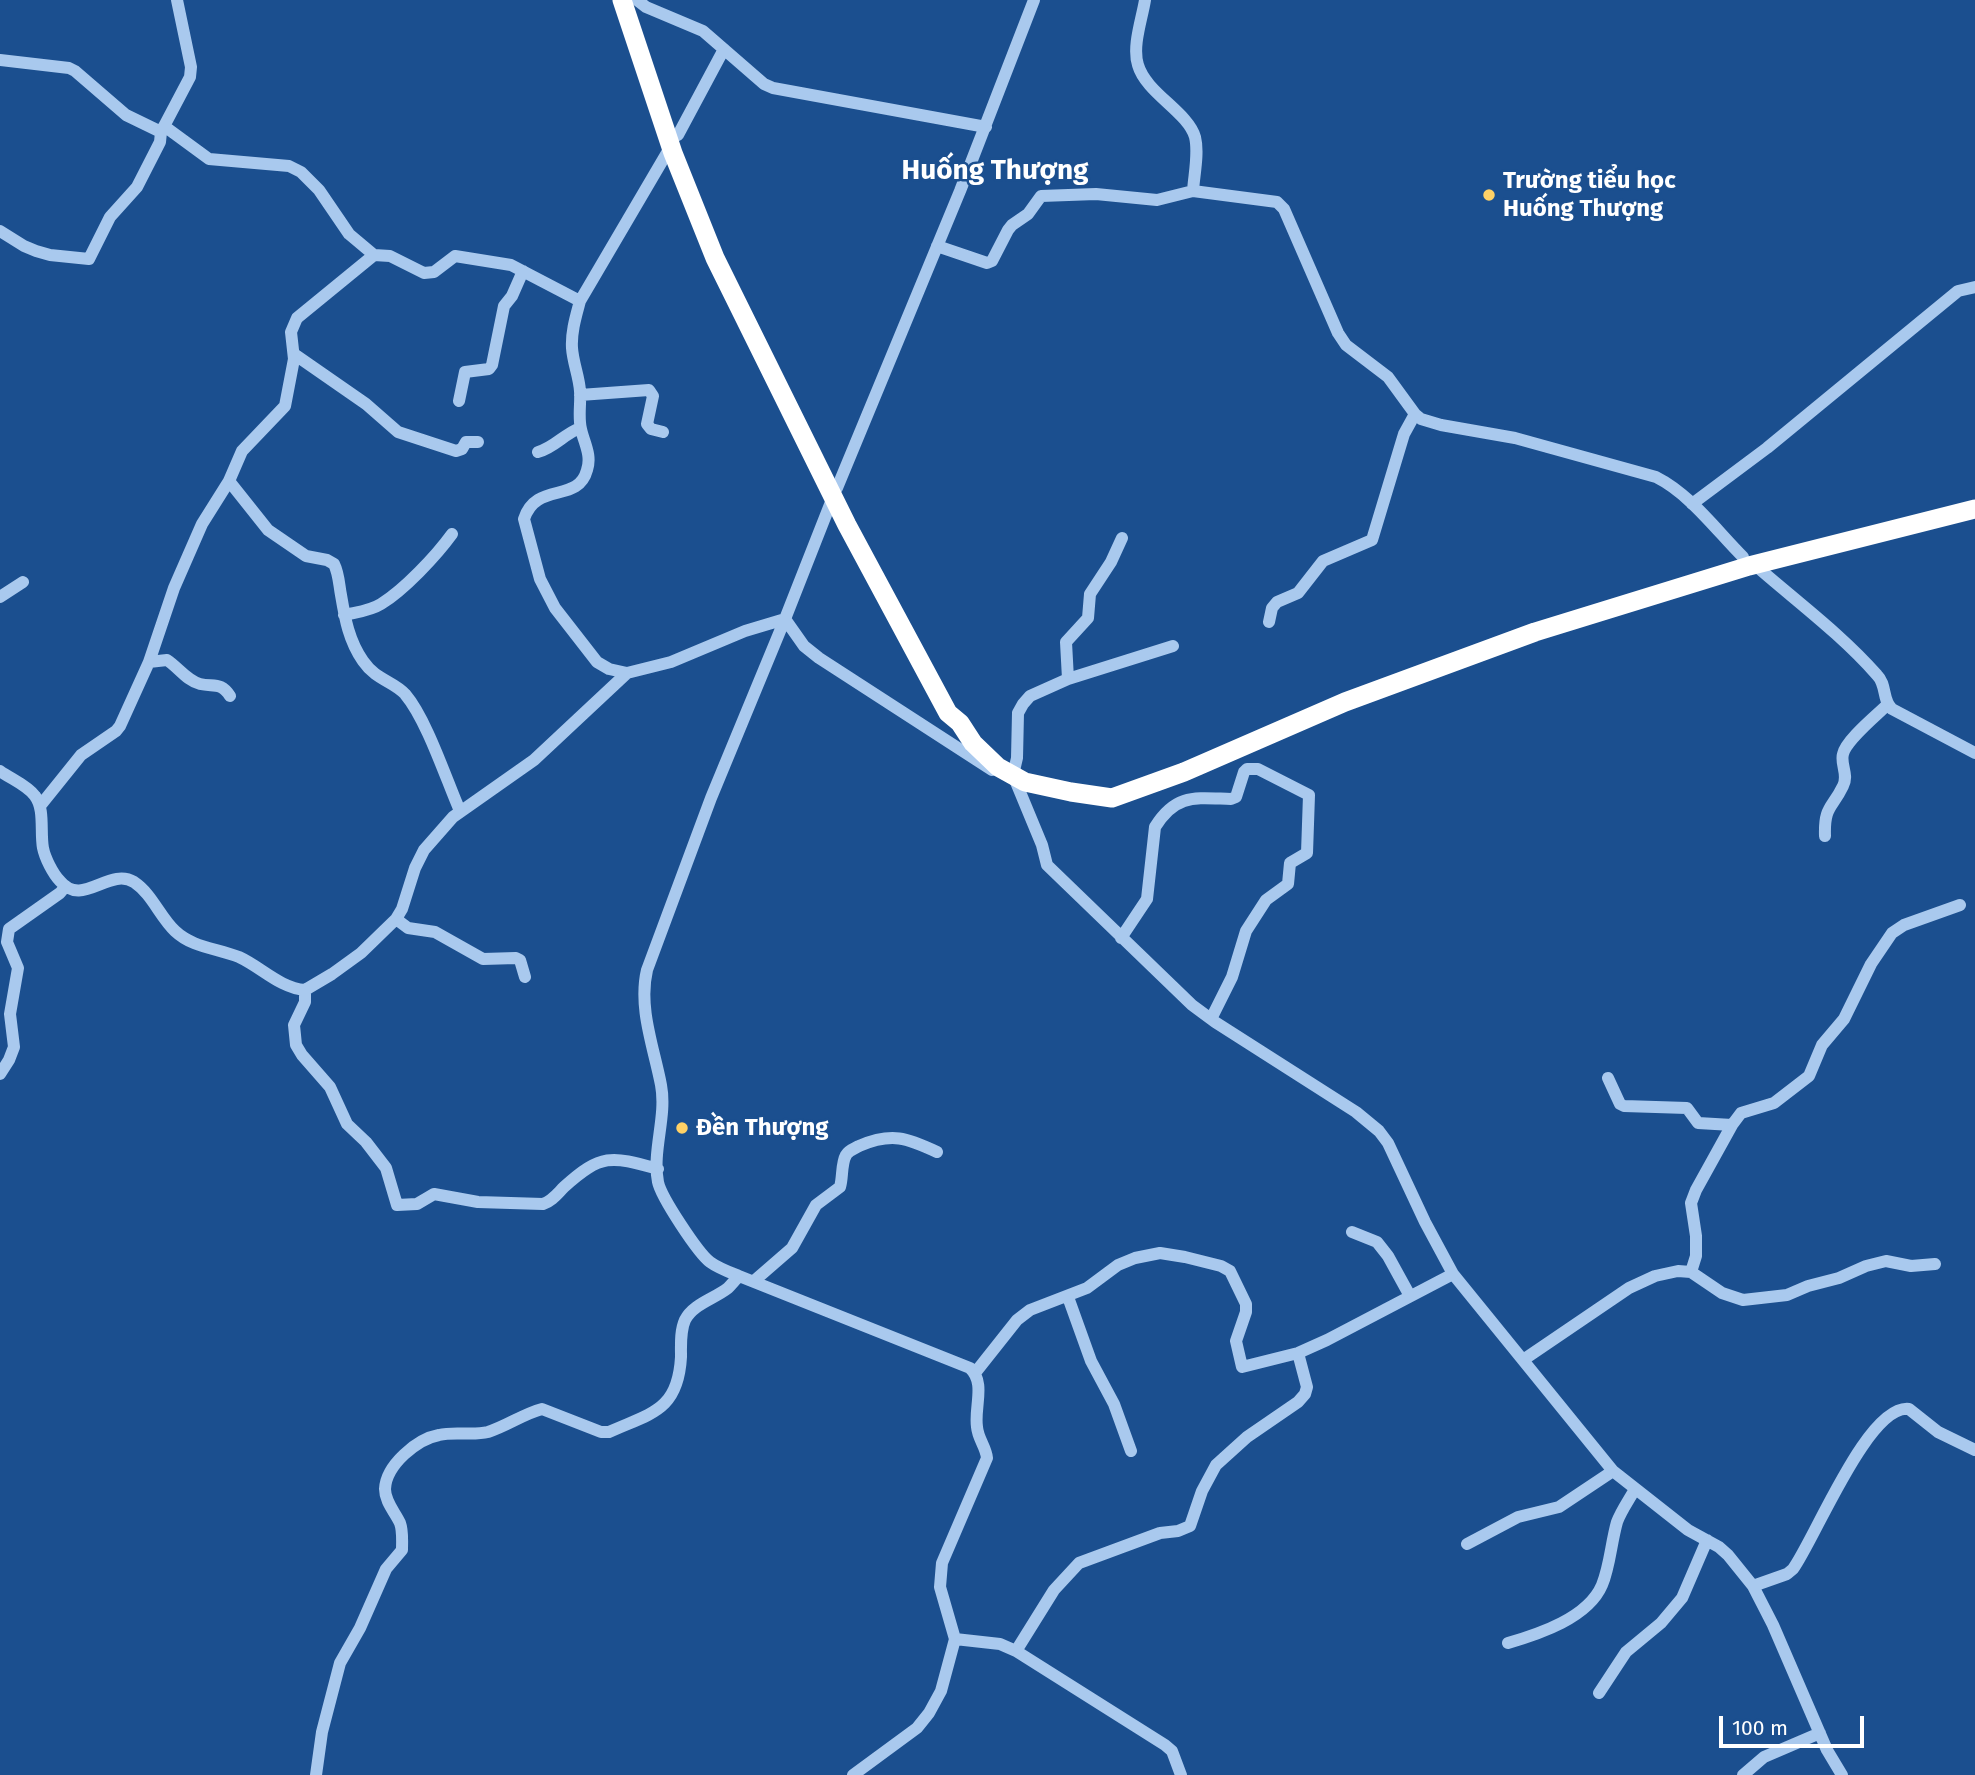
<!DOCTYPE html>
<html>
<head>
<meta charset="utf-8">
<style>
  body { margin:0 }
  #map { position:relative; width:1975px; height:1775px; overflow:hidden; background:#1b4f8f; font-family:"Fira Sans",sans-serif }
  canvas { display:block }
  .scale { position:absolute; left:1719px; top:1716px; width:145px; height:32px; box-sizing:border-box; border:4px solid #fff; border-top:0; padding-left:9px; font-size:21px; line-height:24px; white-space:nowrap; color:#fff; -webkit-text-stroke:5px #1b4f8f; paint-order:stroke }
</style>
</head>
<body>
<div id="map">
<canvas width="1975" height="1775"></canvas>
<div class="scale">100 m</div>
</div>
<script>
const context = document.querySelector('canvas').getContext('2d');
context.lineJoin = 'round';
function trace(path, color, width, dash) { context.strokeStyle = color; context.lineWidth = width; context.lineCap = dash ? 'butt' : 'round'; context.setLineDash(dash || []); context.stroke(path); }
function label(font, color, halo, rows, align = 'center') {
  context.font = font + ' "Fira Sans",sans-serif'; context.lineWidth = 5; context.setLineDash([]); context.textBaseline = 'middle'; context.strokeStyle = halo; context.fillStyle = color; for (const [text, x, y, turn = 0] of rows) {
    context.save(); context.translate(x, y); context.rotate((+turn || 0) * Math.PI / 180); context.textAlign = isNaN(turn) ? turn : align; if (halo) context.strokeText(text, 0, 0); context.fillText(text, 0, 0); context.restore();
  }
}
trace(new Path2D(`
  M637,0L646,7L703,31L764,84L773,88L986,127
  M1145,0C1142,19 1132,46 1138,65C1146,93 1188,112 1195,137C1199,153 1194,175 1193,191
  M0,60L69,68L75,71L126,115L161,132
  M164,126L209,159L289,166L301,172L319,190L349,234L374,255L390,256L424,273L434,272L455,256L511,265L580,301
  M678,135L724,49
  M0,231L24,246L36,251L50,255L89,259L110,217L137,187L160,142L161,132L190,77L191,67L177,0
  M937,246L987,263L992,261L1008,230L1012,225L1028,214L1041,196L1096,194L1157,200L1193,191L1277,202L1284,209L1338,333L1346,345L1388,377L1415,414L1421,419L1441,425L1515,438L1656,477C1690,494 1716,530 1743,557
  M294,354L366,404L398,432L456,451L462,449L466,442H478
  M580,395L649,390L653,396L647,424L651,429L663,432
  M459,401L465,372L489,369L492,365L504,306L512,296L523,271
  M538,452C554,448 564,434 580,428
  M229,481L268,530L306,556L327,560L334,564C339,574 339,585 341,595C345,619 349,641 363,661C376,680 393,681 405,694C427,720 446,779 460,811
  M837,488L960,191L1034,0
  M833,497L785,619L804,646L819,658L992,770
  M1692,504L1767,448L1958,291L1975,287
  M1755,565C1796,601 1841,634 1877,675C1887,685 1882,700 1892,709L1975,753
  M0,597L23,582
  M344,615C357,612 370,611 381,604C404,590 436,556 452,534
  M785,619L711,798L647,970C638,1008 654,1048 661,1085C667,1117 652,1150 658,1182C661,1197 698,1253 710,1262C718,1268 729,1272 739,1276L970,1368C986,1383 974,1407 977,1427C978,1439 986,1447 987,1458L942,1563L940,1587L955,1639L941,1691L929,1713L917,1728L853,1775
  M1269,622L1272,608L1277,602L1298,593L1323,561L1372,540L1404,434L1415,414
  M1173,646L1068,679L1030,696L1023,704L1018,713L1017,758L1013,775L1042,845L1047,865L1192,1005L1215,1022L1356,1112L1379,1131L1388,1143L1425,1222L1453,1274L1613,1471L1688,1530L1719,1547L1728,1555L1753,1586L1773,1625L1827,1750L1842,1775
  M149,662L174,588L202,524L229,481L242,451L285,406L294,359L291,332L297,318L374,255
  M627,673L609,669L597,662L555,608L540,579L524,519C536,481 578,504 587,470C592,455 584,443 581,429C578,417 581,403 580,391C579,376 573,363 572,348C571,332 576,316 580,301L671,146
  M1068,679L1066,642L1088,618L1090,594L1111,562L1122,538
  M0,771C11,779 27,785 35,796C45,809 40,832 43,848C45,858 53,874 60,881C82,908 109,867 134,882C152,894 160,917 175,931C193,948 217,948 239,957C261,967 280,988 305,990L332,974L361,953L396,919L402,909L415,868L424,850L453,817L534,760L627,673L671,662L745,631L785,619
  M40,806L81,755L116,731L120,726L149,662L167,660C178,667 187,681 200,684C214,687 221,682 230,696
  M1825,836C1824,806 1832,809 1843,786C1849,775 1840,764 1843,754C1846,740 1876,716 1887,705
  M396,919L408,928L435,932L483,959L516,958L520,960L525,977
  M1121,938L1147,899L1155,827C1176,793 1196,798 1231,799L1236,797L1244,772L1247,769H1258L1309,795L1307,853L1290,863L1288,884L1266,900L1246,931L1232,977L1211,1019
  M305,990V1002L294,1025L296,1045L302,1055L330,1087L347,1124L366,1142L386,1168L397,1205L417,1204L434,1194L478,1202L543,1204C552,1201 557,1194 564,1187C602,1153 611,1156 658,1169
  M0,1074L9,1060L14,1047L10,1014L18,968L7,942L9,929L60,893L65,887
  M1608,1078L1620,1104L1624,1106L1687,1108L1698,1123L1732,1125
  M1352,1232L1377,1242L1388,1256L1410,1296
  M1691,1272L1696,1256V1236L1691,1203L1696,1190L1732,1125L1741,1113L1774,1103L1809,1076L1822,1045L1844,1019L1871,964L1892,933L1904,925L1960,905
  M754,1281L792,1248L816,1205L840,1187C843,1177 841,1164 846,1155C849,1150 854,1149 859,1146C892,1132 907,1138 937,1152
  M1068,1297L1091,1361L1114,1404L1131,1451
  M1523,1360L1629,1288L1655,1276L1678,1271L1691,1272L1722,1293L1743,1300L1787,1295L1808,1286L1839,1278L1866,1266L1886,1261L1911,1266L1935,1264
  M975,1373L1017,1320L1030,1310L1087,1288L1118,1265L1135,1258L1160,1253L1185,1257L1221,1266L1230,1271L1246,1304V1312L1236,1341L1242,1367L1298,1353L1327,1340L1453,1274
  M1467,1544L1518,1517L1559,1507L1613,1471
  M1753,1586L1787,1574L1793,1569C1815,1539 1868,1404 1909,1409L1938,1432L1975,1450
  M955,1639L1000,1644L1016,1651L1165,1745L1172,1751L1181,1775
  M1508,1643C1539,1634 1588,1618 1602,1585C1610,1566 1611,1543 1617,1522C1621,1511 1629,1500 1635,1489
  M1016,1651L1054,1590L1079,1563L1160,1533L1178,1531L1190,1526L1202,1491L1216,1465L1247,1437L1298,1402L1305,1394L1307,1387L1298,1353
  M1599,1693L1626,1652L1661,1623L1682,1598L1707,1540
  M316,1775L322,1732L340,1663L360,1628L386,1569L402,1550C402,1541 403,1531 400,1523C395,1512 385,1502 385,1489C386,1465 417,1439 439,1435C455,1431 472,1436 488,1432C507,1426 523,1414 542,1409L601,1432H609C651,1413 678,1411 681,1357C681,1345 680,1331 685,1320C693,1304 714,1299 728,1288C732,1284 735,1280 739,1276
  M1743,1775L1764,1757L1820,1733`), '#a9c9ee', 12);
trace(new Path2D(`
  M622,0L673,153L715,258L847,525L948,713L960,723L973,743L998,767L1025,782L1071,792L1112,798L1184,772L1345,702L1535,632L1749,566L1975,509`), '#fff', 19);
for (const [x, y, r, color] of [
  [1489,195,7,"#ffd166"],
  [682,1128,7,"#ffd166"]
]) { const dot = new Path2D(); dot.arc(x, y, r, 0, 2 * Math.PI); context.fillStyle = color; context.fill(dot); trace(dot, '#1b4f8f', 2.5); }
label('bold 24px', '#fff', '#1b4f8f', [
  ["Trường tiểu học",1503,181],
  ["Huống Thượng",1503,209],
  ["Đền Thượng",696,1128]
], 'left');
label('bold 28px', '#fff', '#1b4f8f', [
  ["Huống Thượng",995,171]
]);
</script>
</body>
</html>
